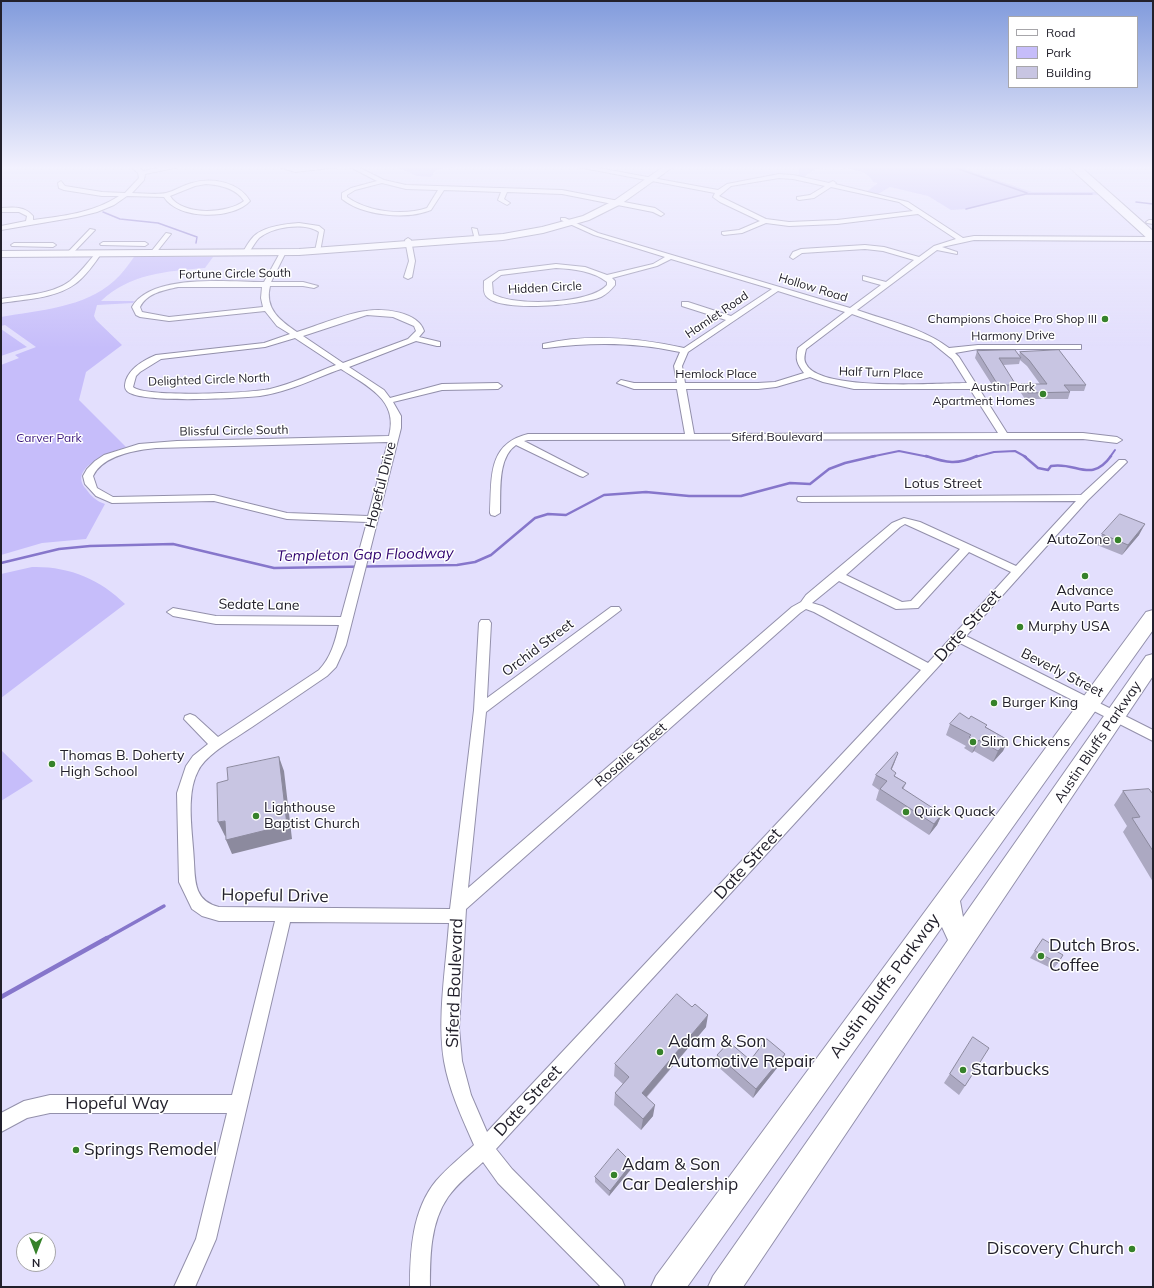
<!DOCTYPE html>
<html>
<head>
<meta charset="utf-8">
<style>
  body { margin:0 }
  #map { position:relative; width:1154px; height:1288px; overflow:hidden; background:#e3dffd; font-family:Mulish,sans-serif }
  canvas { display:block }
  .frame { position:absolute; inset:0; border:2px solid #22202b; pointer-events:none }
  .legend { position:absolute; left:1008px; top:16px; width:130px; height:72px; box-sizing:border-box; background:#fff; border:1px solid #a7a6aa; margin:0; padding:5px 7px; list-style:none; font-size:12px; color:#22202b }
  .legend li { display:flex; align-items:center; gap:8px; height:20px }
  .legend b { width:20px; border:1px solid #a7a6aa }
  .north { position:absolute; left:16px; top:1232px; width:40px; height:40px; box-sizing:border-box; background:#fff; border:1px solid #a7a6aa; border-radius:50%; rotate:180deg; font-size:11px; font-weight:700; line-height:16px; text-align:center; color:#22202b }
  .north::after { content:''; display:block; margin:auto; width:14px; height:18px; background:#36822a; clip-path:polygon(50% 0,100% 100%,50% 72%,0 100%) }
</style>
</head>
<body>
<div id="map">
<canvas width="1154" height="1288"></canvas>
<div class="frame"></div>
<ul class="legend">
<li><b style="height:5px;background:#fff"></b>Road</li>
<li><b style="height:11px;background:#c6bdfa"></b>Park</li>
<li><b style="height:11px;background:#c8c5e2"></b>Building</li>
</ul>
<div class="north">N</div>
</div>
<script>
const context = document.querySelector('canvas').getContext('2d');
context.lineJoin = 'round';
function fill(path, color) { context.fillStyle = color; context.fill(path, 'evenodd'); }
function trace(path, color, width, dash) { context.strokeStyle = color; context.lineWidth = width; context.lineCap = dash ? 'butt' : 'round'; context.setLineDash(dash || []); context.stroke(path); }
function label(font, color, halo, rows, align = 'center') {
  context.font = font + ' Mulish,sans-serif'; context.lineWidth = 3; context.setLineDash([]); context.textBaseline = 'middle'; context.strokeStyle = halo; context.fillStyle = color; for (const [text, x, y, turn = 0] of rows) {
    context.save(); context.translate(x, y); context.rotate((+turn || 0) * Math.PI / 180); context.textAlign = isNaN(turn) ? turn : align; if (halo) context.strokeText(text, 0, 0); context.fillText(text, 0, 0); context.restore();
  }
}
fill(new Path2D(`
  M396,167H454L436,170L431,177L417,176Z
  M796,167H964L967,170L1032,192H1097L1100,195L1026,194L967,209L951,210L928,196L890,187L878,194L866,192L878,183L873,182C868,167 832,166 818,169C813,170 807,175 802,178L798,177L799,168Z
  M134,257H213L205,268C167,271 129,274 101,301H134L133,303L97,305L94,316L96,320L122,345L86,372L79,400L126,447C112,452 67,467 86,489C91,496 96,501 105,504L86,539L42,543L1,555V365L19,358L15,355L36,347L5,325L1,326V317C39,310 84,308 114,281C122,274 128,265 134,257Z
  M1,329L27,347L1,356Z
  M32,567C68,566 100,579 125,604L1,698V574Z
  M1,750L33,781L1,801Z`), '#c6bdfa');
trace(new Path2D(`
  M953,167L1027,193
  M1136,202L1153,204
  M966,209L1026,194H1092
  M103,212L120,219L158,223L197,237L196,243`), '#8676cb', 1.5);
trace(new Path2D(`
  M870,457L899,451L929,457
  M975,457L994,452L1015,451L1026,457
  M1110,457L1115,450`), '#8676cb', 2);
trace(new Path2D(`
  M926,456C947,463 957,465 977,456
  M1024,456L1038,468L1048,470L1051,466C1076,461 1091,484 1111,456
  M1,563L59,549L90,546L173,544L274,568L457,565L475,562L491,555L535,518L548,514L566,515L604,495L646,492L689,496H741L790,483L810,484L829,469L845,463L875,456`), '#8676cb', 2.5);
trace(new Path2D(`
  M105,939L164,906`), '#8676cb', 3.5);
trace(new Path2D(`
  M1,997L107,938`), '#8676cb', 4.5);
const street = new Path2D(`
  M131,167H139L143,171L163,167H179L145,174L144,180L132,193C142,193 156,195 166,193C175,191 183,185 192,183C212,177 239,182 250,201C233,220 178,220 164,197L127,196L114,205L97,212L77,217L1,230V226L26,221L27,216L19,212H1V208C13,207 25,206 33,216V220C63,216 93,213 119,196H102L64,190L59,188L58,183L61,181L65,186L102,192L125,193L139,178L138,173ZM206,184C220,185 236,188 244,201C227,214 182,216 170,196L195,186Z
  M279,167H339L295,172Z
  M350,167H358L384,180L406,185L562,190L655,208L664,214L661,216L653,212L562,194L507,192L504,199L510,203L507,205L498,200L501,192L444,190L431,210C407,220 363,216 342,199V193L351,188L377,181ZM382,183L406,189L438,190L427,208C404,216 367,212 347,197V195L355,190Z
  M578,167H593L718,190L727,184L779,174L793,175L829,183L833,181L836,183L835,184L908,202L963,238L974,236L1153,237V241L974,240L942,247L957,252V254L937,250L857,310C888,321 923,328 949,348L978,345H1081V349H978L955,353L959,357L1007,433H1083L1117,437L1122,440L1117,443L1083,439L528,440L524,441L588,474L583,477L580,476L516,445C497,458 501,492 500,513L495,516L491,515L490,513C492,478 487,444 528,434H685L677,389H634L617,383L621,380L634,383H677L674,366L680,352C635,342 592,342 546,348H543V344C589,333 638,338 684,348L726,320L682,306V302H688L731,316L772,289L671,259L657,266L612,278L615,281V285C611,290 607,294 601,297C583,305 499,313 486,296C483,292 484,286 484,281L499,271L556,264L585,267L607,275L653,264L665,257L594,235L561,220V218H565L598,233L850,308L881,285L863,280V276L886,282L914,260L883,251L865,249L802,253L793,259L790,257L793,252L801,249L865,245L884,247L919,257L934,246L956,239L918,214L837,224L789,226L766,223L742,233L724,235L722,234V232L739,230L760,221L720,202L713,197L715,193ZM779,178L793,179L825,186L810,195L797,197V199L799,200L814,198L831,187L899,202L913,211L837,220L789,222L766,219L719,196L731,186ZM556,268C574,269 593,271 607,282V285C591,304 514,307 493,294L492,282L501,275ZM778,291L845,312L798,348C795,359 797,364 804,373L775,382L758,383H685L682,366L688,352ZM852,314L931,342L952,359L967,383C938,383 819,392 806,364C803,359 805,354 806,349ZM810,377L823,382L854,389H970L998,433L694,434L686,389H758L776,387Z
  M1149,220H1153V224L1147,223L1146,222Z
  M299,223L319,226L324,230L320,252L315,251L319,232C304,222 273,227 259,238C255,242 252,249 248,253L243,252C246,247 249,241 254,236C265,226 285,224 299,223Z
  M472,228L477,229L480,241L475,240Z
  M90,229L95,230L71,255H67V253Z
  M166,233L171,234L155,254H151L150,253Z
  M408,238L411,240L415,261L412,277L408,279L404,277L409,261L405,240Z
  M103,242H145L148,244L145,246L101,245L100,244Z
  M14,243H53L56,245L53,247L12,246L11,245Z
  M283,250L286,252L271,282H303L318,286L314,288L303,286H270C264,309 281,321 297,332C317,326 347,313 366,311C384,308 418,312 424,331L419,337L440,342V346H437L416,341L349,367L384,390L390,398L442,384L498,383L502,386L498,389L442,390L393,402L401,416V428L346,645L336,667L327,676C302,693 277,710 252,727C236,738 206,754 198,771C185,795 193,835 194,862C195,883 195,901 219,907L450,909L474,710L479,623L481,620H489L491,623L487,698L611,607H619L621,610L486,712L468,888L792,607L801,602L806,595L892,523L904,518L920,522L1016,566L1076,501L802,502L798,501L797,499L798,497L1081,495L1119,460H1125L1127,462L1088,500L966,636L1153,730V741L960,643L496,1149L512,1169L622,1280L625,1287H601L498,1183L483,1162C471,1173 457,1184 448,1197C430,1223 430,1257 430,1287H410C410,1252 412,1210 436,1181C447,1168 461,1157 474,1145C462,1118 449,1090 444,1061C437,1018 446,967 449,923L290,922L216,1239L195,1287H174L196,1239L227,1113H50L27,1118L1,1132V1113L24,1101L50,1095H232L275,921H219L202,916L192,909L179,882L177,793L186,766L193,756L208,744L184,719L185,716L190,714L195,716L218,737L319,670C331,657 335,642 339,625L216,624L173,616L167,612L173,608L216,616L341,617L367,522L287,519L214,501L112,503L96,496L85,484L83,476L87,469L95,461L104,455L139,444L177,441L389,436C399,400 367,386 341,369C315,378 289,392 260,396C239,398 140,404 127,391C124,388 125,384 126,380C131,367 144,360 156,355L264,343L290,334L277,326L265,311L169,321L140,317L136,315L132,307C151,273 229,282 264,282L281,251ZM178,287H262L261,298L263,307L169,317L142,312L140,307C147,293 164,290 178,287ZM367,315L393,317L414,326L416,331L408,339L343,363L303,336ZM295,338L336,365C314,373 292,384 270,389C250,393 146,398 133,387L136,376L140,372L161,359L265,347ZM388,442L368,516L287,513L214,495L113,497L97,488L93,476C103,455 136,450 156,448ZM905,524L960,549L911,601L902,602L846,575L900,527ZM969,552L1011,572L928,663L822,606L812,603L839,581L896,609L918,608ZM806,609L814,612L921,670L487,1132L471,1095L462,1061L459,1028L466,909L800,613Z
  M96,253L101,254C94,264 85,277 75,284C54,299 25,299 1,303V299C24,295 51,295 70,281C80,273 88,262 96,253Z`);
const secondary = new Path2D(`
  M663,167H673L621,204L589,220L543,233L503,240L299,255L1,257V251L299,249L503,234L542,227L583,216L615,200Z`);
const primary = new Path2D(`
  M1153,610V630L960,901L963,917L1146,656L1153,654V676L743,1287H708L713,1276L948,940L942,927L687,1287H651L656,1276L1146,612Z`);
const highway = new Path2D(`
  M1069,167H1081L1153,231V241L1149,240Z`);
trace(street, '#9390ab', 2);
trace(secondary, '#9390ab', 2);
trace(primary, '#9390ab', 2);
trace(highway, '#9390ab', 2);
fill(street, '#fff');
fill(secondary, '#fff');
fill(primary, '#fff');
fill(highway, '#fff');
fill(new Path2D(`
  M977,351L1019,356L1020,352L1086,385L1084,391H1069L1070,392L1068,399H1025L1019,390L1021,384H1040L1027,366L1020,360L1019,364L1003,365L1016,385L1014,391H996L975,358Z
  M1102,534L1139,535L1122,555L1097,545Z
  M950,724L986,727L1008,740L1003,751L993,762L974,751L972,753L964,748L966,746L946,735Z
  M898,753L891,770L895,776L906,783L903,790L942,814L937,825L929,835L876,800L879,790L872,785L876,775Z
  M1123,791L1153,794V882L1123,832L1127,826L1114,805Z
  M1043,939L1051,948L1058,963L1053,969L1030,958Z
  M706,1027L647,1097L653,1116L641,1130L614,1105L615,1093L623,1084L614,1076L615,1064Z
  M967,1047L965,1086L959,1095L944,1083Z
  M785,1054L781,1063L753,1098L715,1064L717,1055L750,1060Z
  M632,1163V1168L609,1196L595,1182V1177Z`), '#aca9c2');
fill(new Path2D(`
  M1145,524L1139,535L1122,555L1128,545Z
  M979,740L974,751L972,753L977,742Z
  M1008,740L1003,751L993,762L998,751Z
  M898,753L894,764L887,780L891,769Z
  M279,757L284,771L292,839L232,854L226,840Z
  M942,814L937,825L929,835L934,824Z
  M225,821L231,835L225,836L218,822Z
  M708,1015L706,1027L640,1104L642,1093Z
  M785,1054L781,1063L753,1098L756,1089Z
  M655,1105L653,1116L641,1130L643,1119Z
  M632,1163V1168L609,1196L610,1191Z`), '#8c8a9e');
const building = new Path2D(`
  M1015,350L1021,358H999L1016,385H998L977,351Z
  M1059,350L1086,385H1064L1070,392L1028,393L1021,384H1047L1029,360L1020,352Z
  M1120,514L1145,524L1128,545L1102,534Z
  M960,713L969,719L971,716L987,725L985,727L1008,740L998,751L979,740L977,742L969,737L971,735L950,724Z
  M897,752L898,753L891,769L896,773L894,776L906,783L902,788L942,814L934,824L880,789L887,781L876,775Z
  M279,757L287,825L226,840L225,821L218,822L217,783L228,780L227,768Z
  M1149,789L1153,794V851L1132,818L1140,817L1123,791Z
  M1043,939L1053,945L1051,948L1063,955L1058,963L1035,951Z
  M677,994L692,1007L695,1004L708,1015L642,1093L655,1105L643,1119L615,1093L629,1077L615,1064Z
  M973,1037L989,1048L965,1086L950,1074Z
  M767,1039L785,1054L756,1089L717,1055L729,1042L750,1060Z
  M618,1149L632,1163L610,1191L595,1177Z`);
fill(building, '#c8c5e2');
trace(building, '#8c8a9e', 1);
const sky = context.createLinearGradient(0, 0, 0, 348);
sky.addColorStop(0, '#819bdc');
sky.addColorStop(0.48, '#f2f1fe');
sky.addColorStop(1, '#f2f1fe00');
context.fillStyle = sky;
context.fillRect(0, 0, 1154, 348);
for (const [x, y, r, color] of [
  [1105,319,4,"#36822a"],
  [1043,394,4,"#36822a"],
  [1118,540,4,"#36822a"],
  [1085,576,4,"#36822a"],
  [1020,627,4,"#36822a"],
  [994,703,4,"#36822a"],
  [973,742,4,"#36822a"],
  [52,764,4,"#36822a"],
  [906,812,4,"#36822a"],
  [256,816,4,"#36822a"],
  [1041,956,4,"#36822a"],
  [660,1052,4,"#36822a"],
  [963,1070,4,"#36822a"],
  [76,1150,4,"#36822a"],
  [614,1175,4,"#36822a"],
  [1132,1249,4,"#36822a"]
]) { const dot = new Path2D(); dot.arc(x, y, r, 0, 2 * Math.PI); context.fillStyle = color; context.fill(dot); trace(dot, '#fff', 1.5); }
label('12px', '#22202b', '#fff', [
  ["Fortune Circle South",235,274,-1],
  ["Hidden Circle",545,288,-3],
  ["Hollow Road",813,288,17],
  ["Hamlet Road",717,315,-34],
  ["Harmony Drive",1013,336,-1],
  ["Half Turn Place",881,373,2],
  ["Hemlock Place",716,374],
  ["Delighted Circle North",209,380,-2],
  ["Blissful Circle South",234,431,-1],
  ["Siferd Boulevard",777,437]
]);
label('12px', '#22202b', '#fff', [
  ["Champions Choice Pro Shop III",1097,319],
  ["Austin Park",1035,387],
  ["Apartment Homes",1035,401]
], 'right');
label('12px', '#3a157c', '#fff', [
  ["Carver Park",49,438]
]);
label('14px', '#22202b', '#fff', [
  ["Lotus Street",943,484],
  ["Hopeful Drive",381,485,-76],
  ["Sedate Lane",259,605,1],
  ["Orchid Street",538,648,-37],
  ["Beverly Street",1062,673,27],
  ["Austin Bluffs Parkway",1098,742,-56],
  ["Rosalie Street",631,755,-41]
]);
label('14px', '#22202b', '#fff', [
  ["AutoZone",1110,540,"right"],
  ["Advance",1085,591,"center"],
  ["Auto Parts",1085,607,"center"],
  ["Murphy USA",1028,627],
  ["Burger King",1002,703],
  ["Slim Chickens",981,742],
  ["Thomas B. Doherty",60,756],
  ["High School",60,772],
  ["Lighthouse",264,808],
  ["Baptist Church",264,824],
  ["Quick Quack",914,812]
], 'left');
label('italic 15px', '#310470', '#fff', [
  ["Templeton Gap Floodway",365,555,-1]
]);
label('17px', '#22202b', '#fff', [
  ["Date Street",968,626,-48],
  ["Date Street",748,864,-47],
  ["Hopeful Drive",275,896,1],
  ["Siferd Boulevard",455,983,-88],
  ["Austin Bluffs Parkway",885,986,-54],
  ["Date Street",528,1101,-47],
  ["Hopeful Way",117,1104]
]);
label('17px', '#22202b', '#fff', [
  ["Dutch Bros.",1049,946],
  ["Coffee",1049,966],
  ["Adam & Son",668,1042],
  ["Automotive Repair",668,1062],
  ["Starbucks",971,1070],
  ["Springs Remodel",84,1150],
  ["Adam & Son",622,1165],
  ["Car Dealership",622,1185],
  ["Discovery Church",1124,1249,"right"]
], 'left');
</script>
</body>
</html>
